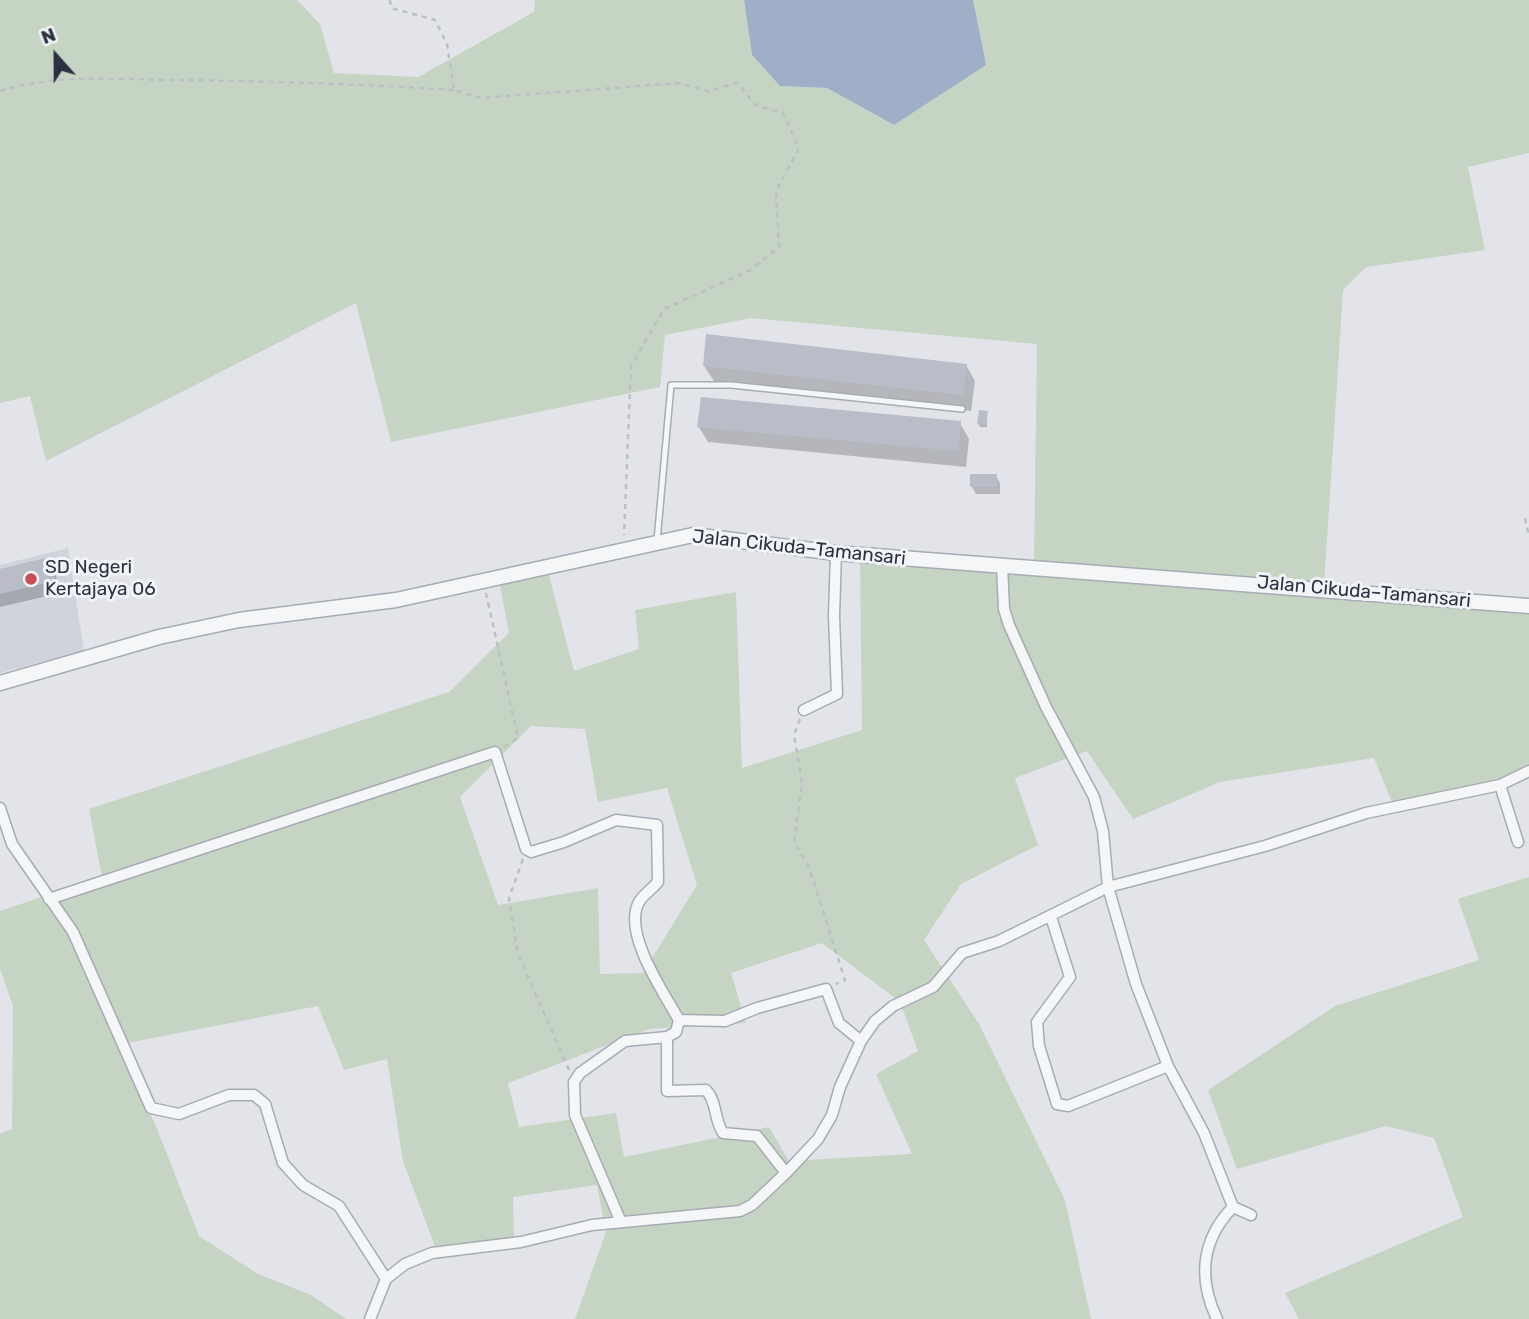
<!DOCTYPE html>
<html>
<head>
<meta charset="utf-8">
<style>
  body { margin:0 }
  #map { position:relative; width:1529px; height:1319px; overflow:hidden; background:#e2e4ea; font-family:Rubik,sans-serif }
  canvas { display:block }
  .north { position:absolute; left:21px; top:21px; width:70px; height:70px; -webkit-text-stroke:5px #f2f4f7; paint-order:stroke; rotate:339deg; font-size:19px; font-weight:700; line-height:28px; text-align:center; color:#2b3141 }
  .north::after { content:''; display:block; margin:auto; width:24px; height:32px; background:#2b3141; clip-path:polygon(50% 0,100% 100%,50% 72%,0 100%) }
</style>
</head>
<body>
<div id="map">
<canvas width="1529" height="1319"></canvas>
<div class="north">N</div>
</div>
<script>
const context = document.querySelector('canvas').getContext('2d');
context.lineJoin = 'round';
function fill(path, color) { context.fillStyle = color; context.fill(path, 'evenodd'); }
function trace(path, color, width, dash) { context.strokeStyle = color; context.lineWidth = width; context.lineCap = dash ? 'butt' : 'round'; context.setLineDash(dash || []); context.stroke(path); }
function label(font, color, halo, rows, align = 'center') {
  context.font = font + ' Rubik,sans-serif'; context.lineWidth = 6; context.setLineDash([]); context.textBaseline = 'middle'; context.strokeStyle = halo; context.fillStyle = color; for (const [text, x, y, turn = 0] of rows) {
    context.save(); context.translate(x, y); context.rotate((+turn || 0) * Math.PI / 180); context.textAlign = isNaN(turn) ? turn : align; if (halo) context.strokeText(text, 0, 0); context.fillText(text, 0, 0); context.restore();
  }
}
fill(new Path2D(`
  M68,548L84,651L0,673V565Z`), '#d0d3dc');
fill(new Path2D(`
  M0,0H297L320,24L334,73L418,77L534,12L535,0H744L752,55L780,86L827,88L894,125L985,65L973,0H1529V153L1468,167L1485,250L1366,267L1343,290L1324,586L1529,605V767L1468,793L1393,805L1374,758L1220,782L1133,819L1087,751L1015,778L1038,845L961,884L924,940L979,1024L1065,1200L1091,1319H575L606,1232L597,1185L513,1197L514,1237L437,1252L403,1161L387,1059L344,1070L318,1006L117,1045L156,1126L199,1236L258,1274L311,1295L346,1319H0V1134L12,1129L13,1006L0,969V911L102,877L89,809L449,692L509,633L499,580L547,568L574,671L639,649L635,610L736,592L742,768L862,730L860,555L1034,562L1037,344L751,318L665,335L660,387L391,442L356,303L46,461L30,396L0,403ZM531,726L585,729L598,802L667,788L697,885L643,973L600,974L598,888L498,905L460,797ZM822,943L900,1002L918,1051L876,1074L912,1154L789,1161L769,1127L624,1157L616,1113L519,1127L508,1083L649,1029L746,1023L731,973Z
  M1529,877V1319H1299L1285,1293L1463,1217L1434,1138L1386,1126L1237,1169L1208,1090L1335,1006L1479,960L1458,899Z`), '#c6d4c3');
fill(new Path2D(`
  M744,0H973L986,65L894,125L827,88L780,86L752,55Z`), '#9fafc8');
fill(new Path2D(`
  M966,365L975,381L971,411L714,381L704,366Z
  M987,413V427H980L978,423Z
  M960,423L969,439L966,467L708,442L699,427Z
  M996,476L1000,483V494H976L972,487Z
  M48,559L55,571L60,593L0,607V570Z`), '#0003');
fill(new Path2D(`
  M706,334L967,364L963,395L703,366Z
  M701,397L961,421L958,451L697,427Z
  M979,410L988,411L986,425L977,424Z
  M970,474H997V487H970Z
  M49,557L55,581L0,594V569Z`), '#b9bdc7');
const service = new Path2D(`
  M657,541L671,385H731L962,409`);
const minor = new Path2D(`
  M1002,565L1004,609L1009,625L1046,707L1094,797L1103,831L1108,887L1136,984L1168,1066L1204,1133L1233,1207L1251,1215
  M804,710L837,694L834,616L836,553
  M1500,785L1518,842
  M0,808L12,844L73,932L151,1108L179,1114L229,1095H254L265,1104L283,1163L303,1185L339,1206L386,1279
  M49,899L495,752L526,849L531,852L564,842L616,820L657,825L658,882C653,888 643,895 639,902C622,933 664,993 679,1020L676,1032L667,1037L625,1041L580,1073L574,1082L575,1115L621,1222
  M1051,917L1070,977L1037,1022L1039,1046L1057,1104L1068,1106L1168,1066
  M679,1020L725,1021L757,1008L826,989L839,1023L861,1041
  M667,1037V1091L706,1090C717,1101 714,1120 723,1133L757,1136L786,1173
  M370,1319L386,1279L405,1264L432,1253L521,1242L592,1225L740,1211L752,1205L786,1173L818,1139L832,1115L840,1087L861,1041L875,1021L893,1006L933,987L962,953L999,941L1108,887L1265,846L1366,813L1500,785L1529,771
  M1217,1319C1198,1279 1201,1240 1233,1207`);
const tertiary = new Path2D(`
  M0,683L159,637L239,620L396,600L693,535L836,553L1529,606`);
trace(service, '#a7abb4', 8);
trace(minor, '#a7abb4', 13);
trace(tertiary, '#a7abb4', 17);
trace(new Path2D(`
  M390,0L391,8L435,20L447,44L454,90L481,98L677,83L709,91L737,83L756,105L783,113L799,148L776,191L779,247L749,271L664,309L631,366L624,535
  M0,91C54,74 114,79 170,80C265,81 360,84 454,90
  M1525,518L1529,537
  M486,593L518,738L504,747
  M800,719L794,735L802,783L794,842L809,867L845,980L836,984
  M523,859L509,898L518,954L569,1070`), '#bcbfc5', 2.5, [5, 5]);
trace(service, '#f5f6f8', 5);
trace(minor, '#f5f6f8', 10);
trace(tertiary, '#f5f6f8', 14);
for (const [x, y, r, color] of [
  [31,579,7,"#ca4c54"]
]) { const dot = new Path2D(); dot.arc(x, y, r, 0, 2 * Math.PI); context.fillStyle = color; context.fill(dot); trace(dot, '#f2f4f7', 2.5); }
label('19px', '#2b3141', '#f2f4f7', [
  ["Jalan Cikuda–Tamansari",799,548,6],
  ["Jalan Cikuda–Tamansari",1364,592,5]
]);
label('19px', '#2b3141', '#f2f4f7', [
  ["SD Negeri",45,568],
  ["Kertajaya 06",45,590]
], 'left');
</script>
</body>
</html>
